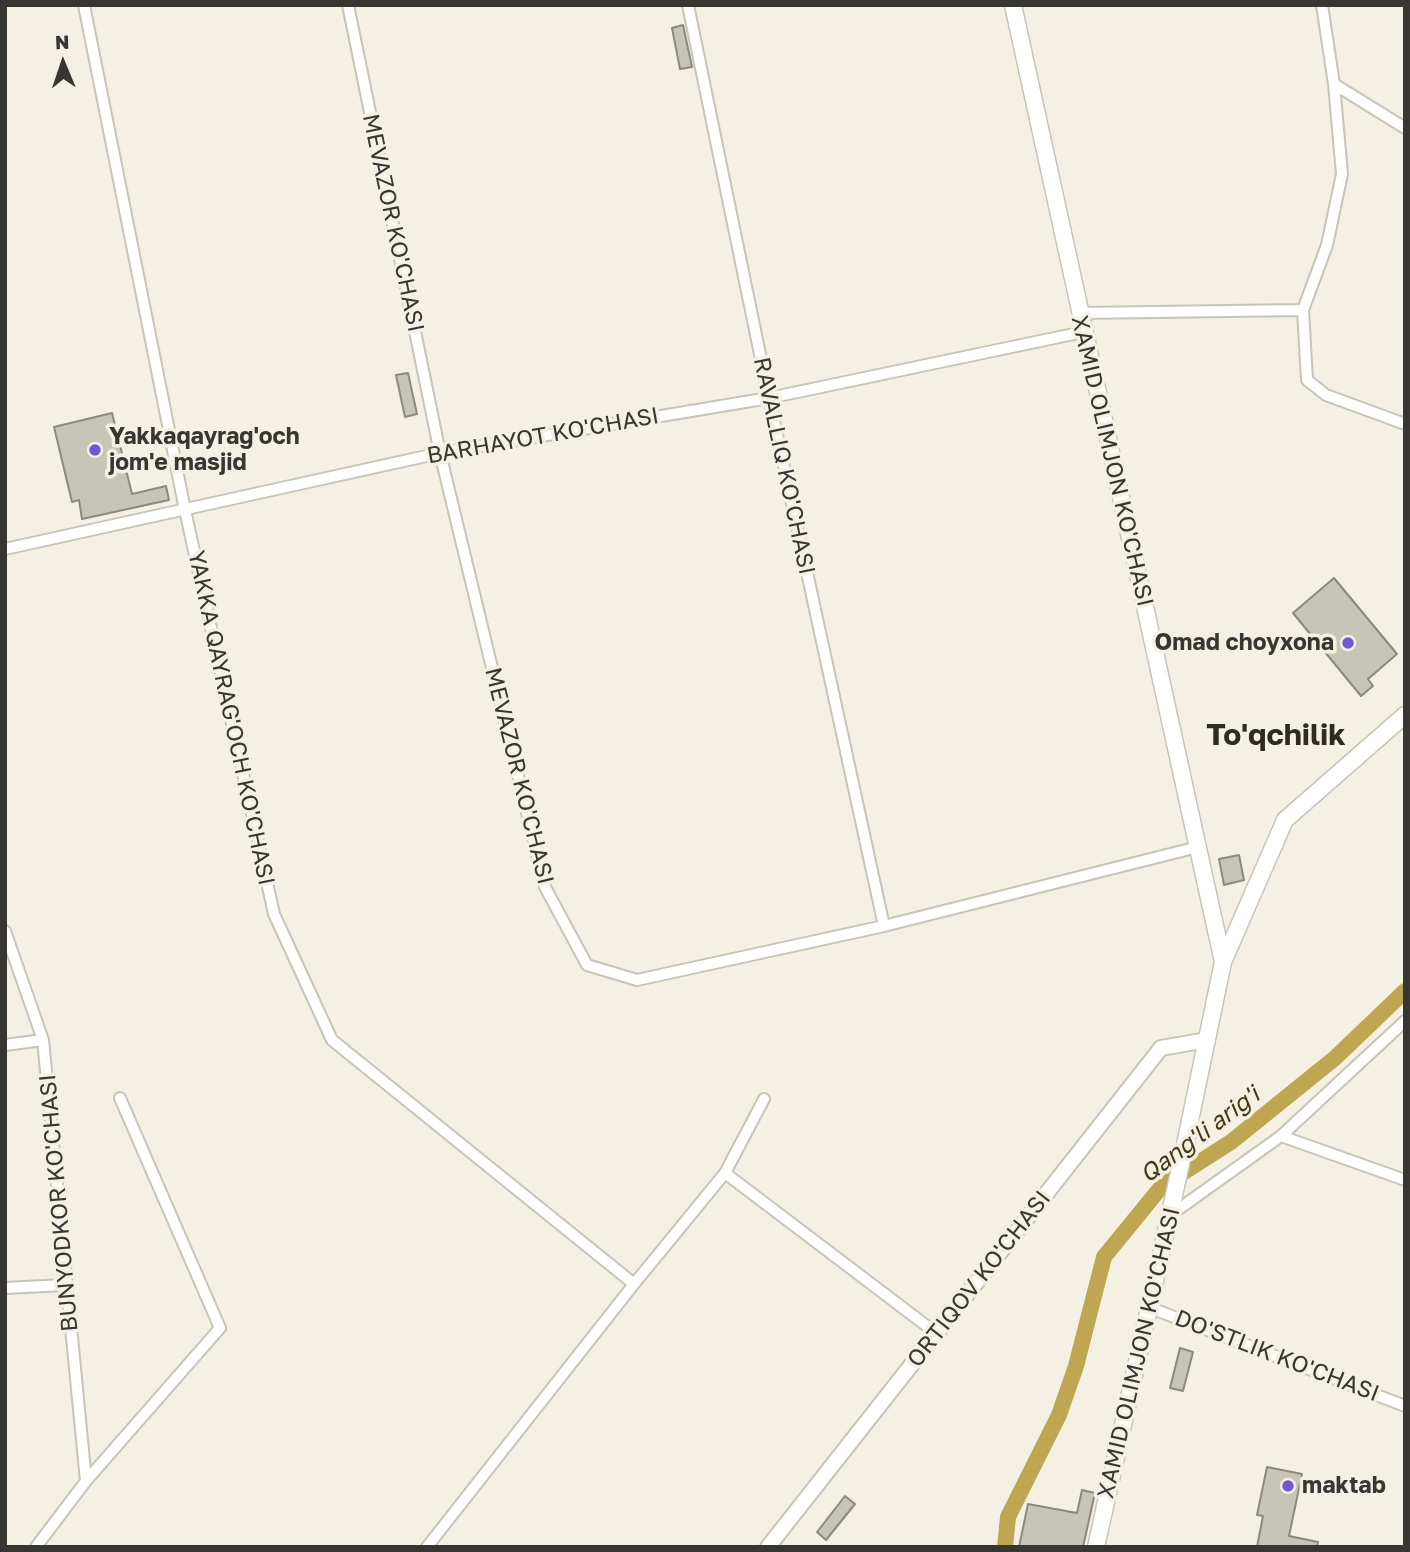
<!DOCTYPE html>
<html>
<head>
<meta charset="utf-8">
<style>
  body { margin:0 }
  #map { position:relative; width:1410px; height:1552px; overflow:hidden; background:#f4f0e4; font-family:"Golos Text",sans-serif }
  canvas { display:block }
  .frame { position:absolute; inset:0; border:7px solid #383632; pointer-events:none }
  .north { position:absolute; left:28px; top:28px; width:70px; height:70px; -webkit-text-stroke:5px #f4f0e4; paint-order:stroke; rotate:358deg; font-size:19px; font-weight:700; line-height:28px; text-align:center; color:#383632 }
  .north::after { content:''; display:block; margin:auto; width:24px; height:32px; background:#383632; clip-path:polygon(50% 0,100% 100%,50% 72%,0 100%) }
</style>
</head>
<body>
<div id="map">
<canvas width="1410" height="1552"></canvas>
<div class="frame"></div>
<div class="north">N</div>
</div>
<script>
const context = document.querySelector('canvas').getContext('2d');
context.lineJoin = 'round';
function trace(path, color, width, dash) { context.strokeStyle = color; context.lineWidth = width; context.lineCap = dash ? 'butt' : 'round'; context.setLineDash(dash || []); context.stroke(path); }
function fill(path, color) { context.fillStyle = color; context.fill(path, 'evenodd'); }
function label(font, color, halo, rows, align = 'center') {
  context.font = font + ' "Golos Text",sans-serif'; context.lineWidth = 7; context.setLineDash([]); context.textBaseline = 'middle'; context.strokeStyle = halo; context.fillStyle = color; for (const [text, x, y, turn = 0] of rows) {
    context.save(); context.translate(x, y); context.rotate((+turn || 0) * Math.PI / 180); context.textAlign = isNaN(turn) ? turn : align; if (halo) context.strokeText(text, 0, 0); context.fillText(text, 0, 0); context.restore();
  }
}
trace(new Path2D(`
  M1005,1547L1008,1517L1059,1415L1076,1366L1104,1257L1162,1186L1231,1142L1335,1058L1405,991`), '#bfa752', 16);
const building = new Path2D(`
  M683,25L692,67L680,69L672,28Z
  M408,373L417,414L405,417L396,375Z
  M112,413L132,494L166,486L169,500L82,519L79,500L72,502L54,427Z
  M1334,578L1397,654L1368,679L1373,686L1361,696L1293,613Z
  M1239,855L1244,880L1224,885L1219,859Z
  M1180,1348L1193,1352L1183,1391L1170,1388Z
  M1267,1467L1302,1474L1289,1536L1318,1542L1317,1547H1257L1263,1516L1257,1515Z
  M1082,1490L1095,1493L1083,1547H1019L1028,1504L1077,1513Z
  M845,1496L855,1504L826,1540L817,1532Z`);
fill(building, '#c7c4b8');
trace(building, '#8c897e', 2);
const minor = new Path2D(`
  M84,5L185,510L274,914L332,1040L634,1284
  M348,5L440,453L545,887L587,965L637,980L884,926L1198,847
  M688,5L769,398L884,926
  M1322,5L1334,84L1342,174L1327,245L1303,310L1307,380L1326,395L1405,424
  M1334,84L1405,128
  M1079,313L1303,310
  M5,549L440,453L769,398L1083,332
  M5,931L43,1040L86,1481
  M5,1045L43,1040
  M1281,1136L1405,1180
  M725,1173L936,1333
  M1169,1216L1281,1136L1405,1021
  M5,1288L65,1285
  M1148,1307L1405,1406
  M36,1547L86,1481L220,1328L120,1098
  M427,1547L634,1284L725,1173L764,1099`);
const tertiary = new Path2D(`
  M768,1547L1161,1048L1207,1040`);
const secondary = new Path2D(`
  M1013,5L1223,962L1182,1159L1096,1547
  M1223,962L1285,820L1405,715`);
trace(minor, '#c7c4b8', 14);
trace(tertiary, '#c7c4b8', 18);
trace(secondary, '#c7c4b8', 19);
trace(minor, '#fff', 10);
trace(tertiary, '#fff', 14);
trace(secondary, '#fff', 16);
for (const [x, y, r, color] of [
  [95,450,7,"#7357d1"],
  [1348,643,7,"#7357d1"],
  [1288,1486,7,"#7357d1"]
]) { const dot = new Path2D(); dot.arc(x, y, r, 0, 2 * Math.PI); context.fillStyle = color; context.fill(dot); trace(dot, '#f4f0e4', 2.5); }
label('23px', '#383632', '#f4f0e4', [
  ["MEVAZOR KO'CHASI",393,223,78],
  ["BARHAYOT KO'CHASI",543,436,-10],
  ["XAMID OLIMJON KO'CHASI",1112,461,77],
  ["RAVALLIQ KO'CHASI",784,466,78],
  ["YAKKA QAYRAG'OCH KO'CHASI",231,718,78],
  ["MEVAZOR KO'CHASI",519,776,76],
  ["BUNYODKOR KO'CHASI",59,1203,-95],
  ["ORTIQOV KO'CHASI",979,1279,-52],
  ["XAMID OLIMJON KO'CHASI",1139,1353,-77],
  ["DO'STLIK KO'CHASI",1277,1356,21]
]);
label('bold 23px', '#383632', '#f4f0e4', [
  ["Yakkaqayrag'och",109,437],
  ["jom'e masjid",109,463],
  ["Omad choyxona",1334,643,"right"],
  ["maktab",1302,1486]
], 'left');
label('italic 24px', '#453a15', '#f4f0e4', [
  ["Qang'li arig'i",1200,1135,-37]
]);
label('bold 30px', '#2e2b22', '#f4f0e4', [
  ["To'qchilik",1276,735]
]);
</script>
</body>
</html>
